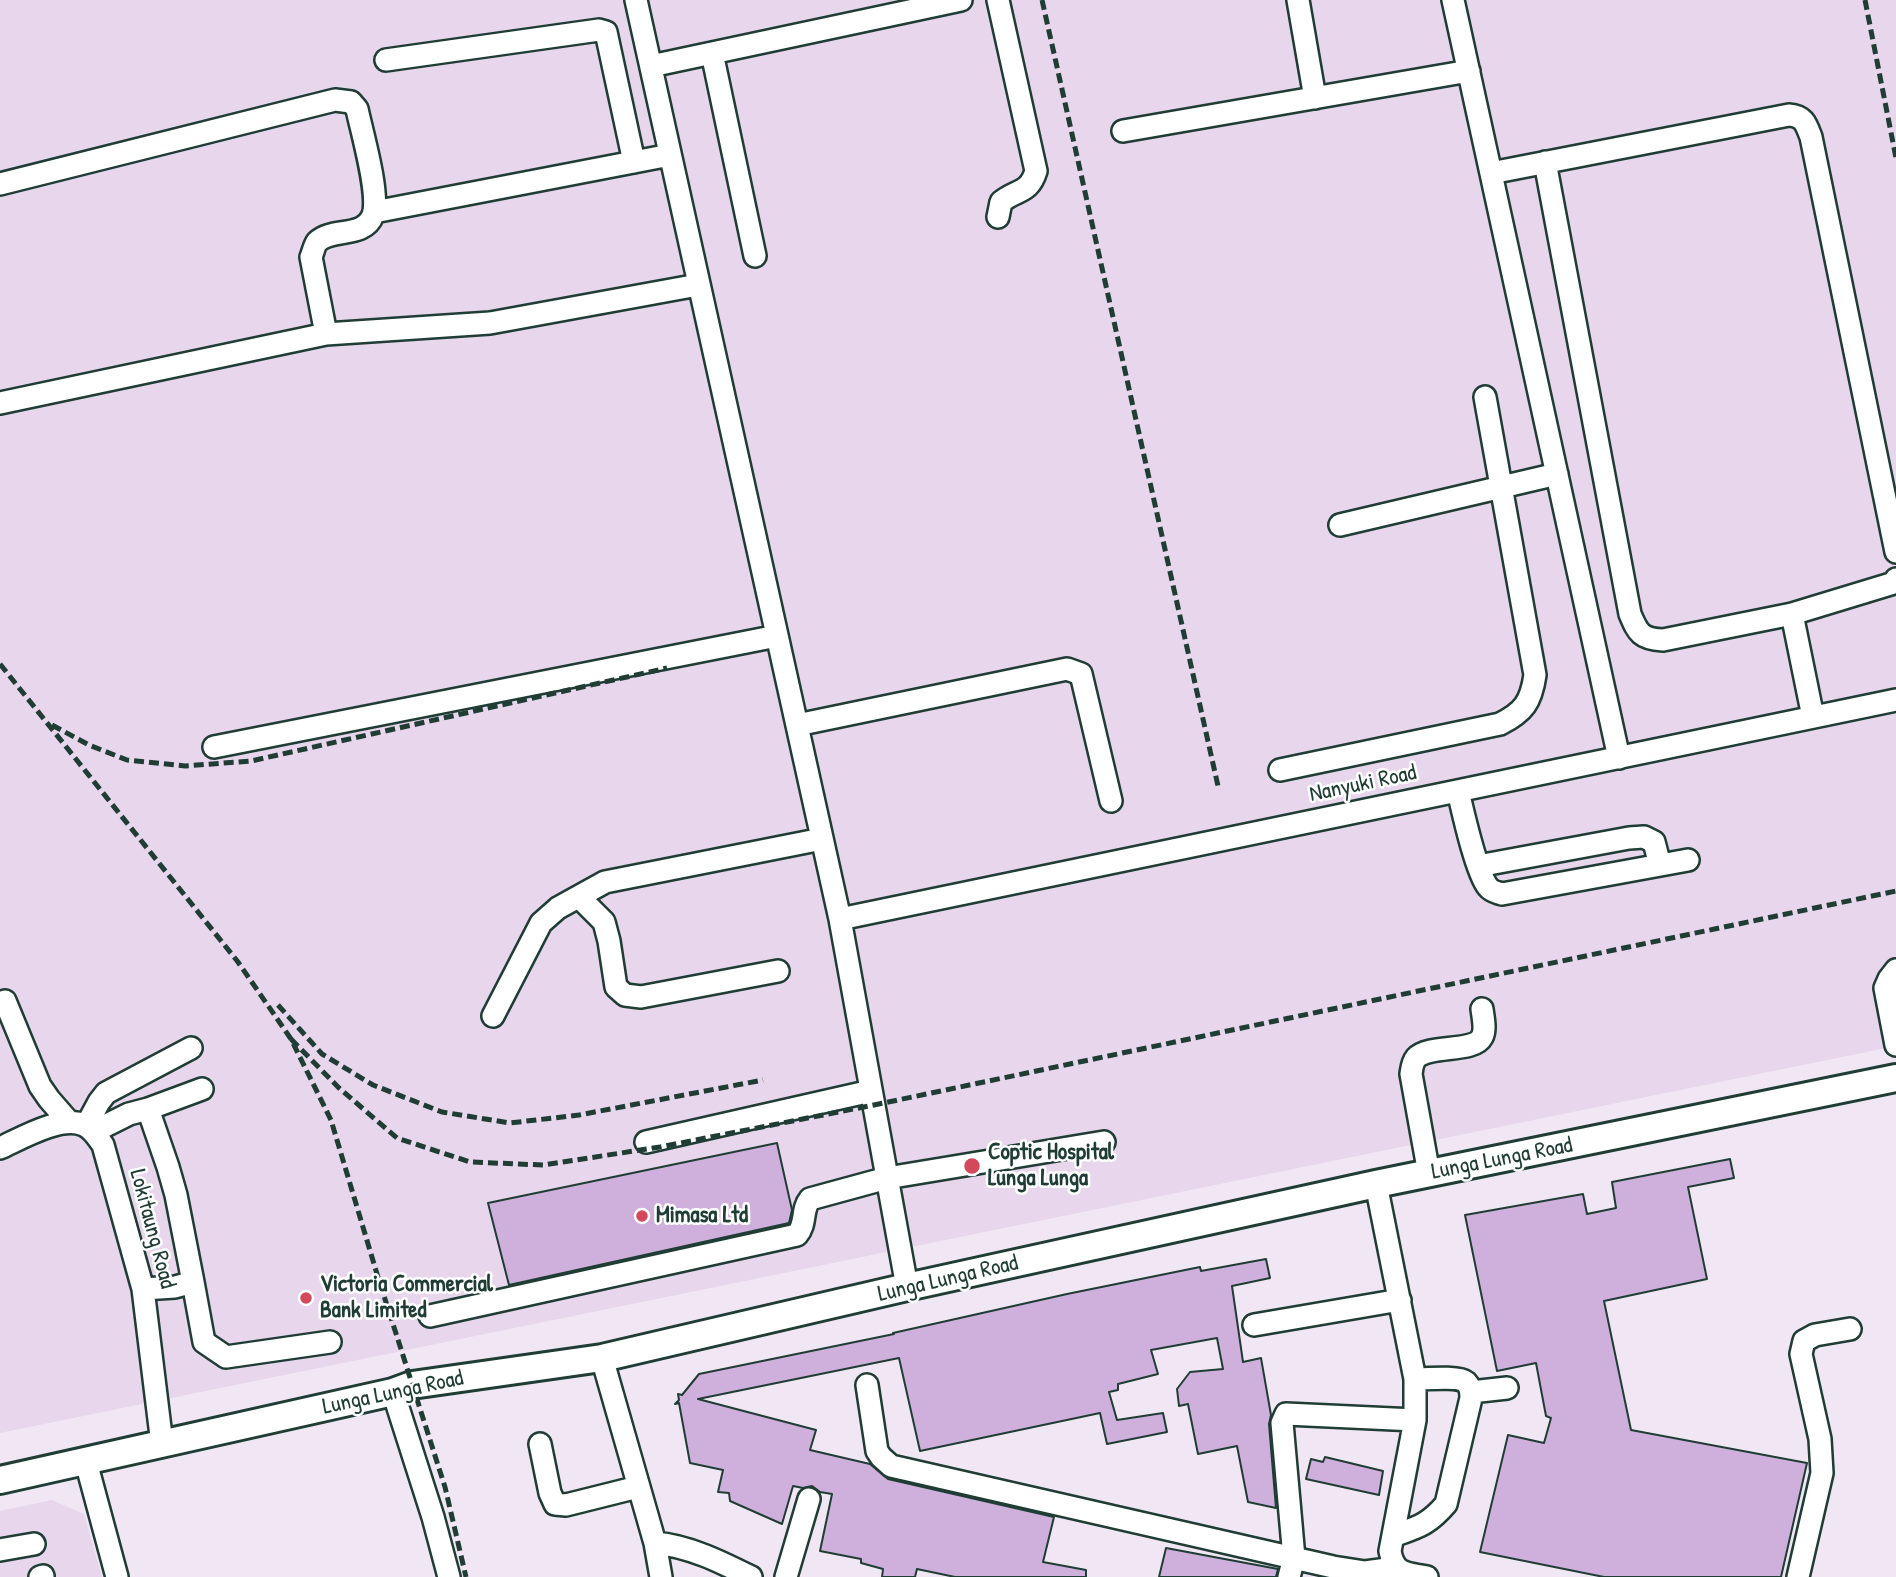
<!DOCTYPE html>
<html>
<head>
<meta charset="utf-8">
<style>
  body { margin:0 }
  canvas { display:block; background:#f1e7f4 }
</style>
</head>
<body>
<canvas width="1896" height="1577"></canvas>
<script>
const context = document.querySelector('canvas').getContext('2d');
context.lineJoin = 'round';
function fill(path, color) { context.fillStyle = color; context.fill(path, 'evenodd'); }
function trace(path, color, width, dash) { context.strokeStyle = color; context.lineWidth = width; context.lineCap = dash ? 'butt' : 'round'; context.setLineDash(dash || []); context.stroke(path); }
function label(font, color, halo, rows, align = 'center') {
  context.font = font + ' "Patrick Hand",sans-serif'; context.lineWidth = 5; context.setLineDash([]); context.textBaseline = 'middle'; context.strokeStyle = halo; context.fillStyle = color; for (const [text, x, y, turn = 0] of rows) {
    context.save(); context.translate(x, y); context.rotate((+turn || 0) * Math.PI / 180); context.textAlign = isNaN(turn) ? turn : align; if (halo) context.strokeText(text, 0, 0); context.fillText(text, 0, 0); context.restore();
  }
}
fill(new Path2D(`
  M0,0H1896V1046L0,1433Z
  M52,1500L84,1514L102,1577H0V1511Z`), '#e7d6ec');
const building = new Path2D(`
  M777,1143L792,1210L789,1223L509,1285L488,1203Z
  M1730,1159L1734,1178L1688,1187L1707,1279L1604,1301L1631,1430L1807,1463L1781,1577H1604L1480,1552L1508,1435L1544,1443L1551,1418L1546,1416L1536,1363L1497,1371L1465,1215L1583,1194L1587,1214L1616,1208L1612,1182Z
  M1266,1259L1270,1278L1232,1286L1243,1362L1261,1358L1271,1415L1269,1424L1276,1508L1248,1502L1237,1446L1198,1454L1188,1404L1179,1406L1177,1389L1190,1372L1223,1369L1217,1338L1151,1350L1158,1374L1118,1384V1390L1109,1392L1117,1420L1163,1413L1167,1432L1107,1444L1100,1413L920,1451L899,1358L698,1399L816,1430L810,1450L870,1464L888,1479L1054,1517L1043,1562L1086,1570V1577H955L917,1569L915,1577H882L883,1569L861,1563V1559L820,1551L832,1494L820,1492L812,1486L803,1488L793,1486L782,1524L730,1501L729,1493L718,1492L723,1470L690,1463L679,1403L675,1404L679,1400L678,1394L682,1395L699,1374L894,1334L893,1333L1067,1294L1200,1267L1201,1271Z
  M1325,1457L1383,1471L1379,1495L1306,1479L1311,1459L1323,1462Z
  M1166,1548L1278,1569L1276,1577H1159Z`);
fill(building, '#cfafdb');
trace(building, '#1f3d34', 2);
const minor = new Path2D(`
  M636,0L840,919L907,1287
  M998,0L1036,171C1029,194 1017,189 1001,202L998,217
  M1298,0L1315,98
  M1453,0L1619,758
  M712,53L755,256
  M386,60L599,30L606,32L634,162
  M651,66L961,0
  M1123,131L1469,71
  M1545,162L1630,614C1638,633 1641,639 1663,640L1792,614L1894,583L1896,579
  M1491,173L1789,115C1804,116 1806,124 1811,137L1896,552
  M0,184L335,100L351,102L357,109C362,133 380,194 373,215C364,239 332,227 317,242C314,246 313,253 311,257L326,334
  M374,212L670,155
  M0,403L326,334L490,323L698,285
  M1340,525L1557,474
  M1792,614L1813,717
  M797,725L1067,669L1081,674L1111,801
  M214,747L777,636
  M1280,770L1500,724C1524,712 1531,702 1535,675L1485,397
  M1458,791C1463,812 1476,872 1488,887C1492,892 1496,892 1502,894L1688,860
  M1478,866L1629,838L1644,837L1654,842L1660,865
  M579,897L604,922L609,941L616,987L625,995L641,997L778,971
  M840,919L1896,700
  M1896,970L1889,979L1885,988L1896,1045
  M5,1001L40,1086L49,1099L69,1122
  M493,1016L541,923L558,908L605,882L822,839
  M148,1109L202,1089
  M86,1126L99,1102L106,1093L191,1048
  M93,1132L129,1114L148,1109L168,1167L176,1195L193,1282
  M646,1142L871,1091
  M0,1148C22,1138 61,1115 84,1125C93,1129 98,1138 103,1145L143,1289L162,1444
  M1429,1174L1411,1074C1412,1068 1412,1063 1416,1058C1429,1044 1474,1053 1482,1037C1486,1030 1483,1017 1482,1009
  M1376,1184L1415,1379V1420L1390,1551C1394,1575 1407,1573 1427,1577
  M143,1289L175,1287L193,1282L204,1342L226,1357L330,1342
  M430,1316L797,1235C807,1223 801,1210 810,1199L887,1178L1104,1142
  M1254,1325L1400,1300
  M602,1358L655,1543L661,1577
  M867,1385L877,1451L881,1457L891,1466L1333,1567L1365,1572L1395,1568
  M393,1392L433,1517L449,1577
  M1471,1392L1507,1388
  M540,1444L550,1493L555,1504L566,1505L638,1487
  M86,1462L117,1577
  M1393,1536C1418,1527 1428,1525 1446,1504L1471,1398C1471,1393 1470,1386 1466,1382C1459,1376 1425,1379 1415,1379
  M655,1543C689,1546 721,1562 751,1577
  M0,1550L34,1544
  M40,1577L43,1576
  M786,1577L809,1499
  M1289,1577L1294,1558L1282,1423L1286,1414L1415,1420
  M1798,1577L1822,1473L1820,1439L1801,1354L1804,1341L1815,1335L1850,1329`);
const major = new Path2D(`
  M0,1480L393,1392L412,1385L602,1358L907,1287L1376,1184L1896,1078`);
trace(minor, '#1f3d34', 26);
trace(major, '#1f3d34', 32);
trace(minor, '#fff', 21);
trace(major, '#fff', 26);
trace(new Path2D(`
  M1042,0L1218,786
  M1865,0L1896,158
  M0,664L238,962L291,1039L331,1120L377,1274L445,1487L466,1577
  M52,725L89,745L127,760L185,766L251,761L667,668
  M278,1005L322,1054L373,1085L442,1112L510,1123L579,1115L763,1080
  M291,1039L339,1088L397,1138L470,1162L543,1165L660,1147L874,1105L1896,891`), '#1f3d34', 5, [10, 5]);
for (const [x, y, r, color] of [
  [972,1166,9,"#d1495b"],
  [642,1216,7,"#d1495b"],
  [306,1298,7,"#d1495b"]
]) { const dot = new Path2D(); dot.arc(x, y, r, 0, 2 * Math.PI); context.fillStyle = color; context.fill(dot); trace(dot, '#fff', 2.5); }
label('23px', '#1f3d34', '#fff', [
  ["Nanyuki Road",1363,784,-12],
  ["Lunga Lunga Road",1502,1159,-11],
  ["Lokitaung Road",152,1229,75],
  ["Lunga Lunga Road",948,1279,-13],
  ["Lunga Lunga Road",393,1393,-12]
]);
label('bold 23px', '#1f3d34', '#fff', [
  ["Coptic Hospital",988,1153],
  ["Lunga Lunga",988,1179],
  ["Mimasa Ltd",656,1216],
  ["Victoria Commercial",320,1285],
  ["Bank Limited",320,1311]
], 'left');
</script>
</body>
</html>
